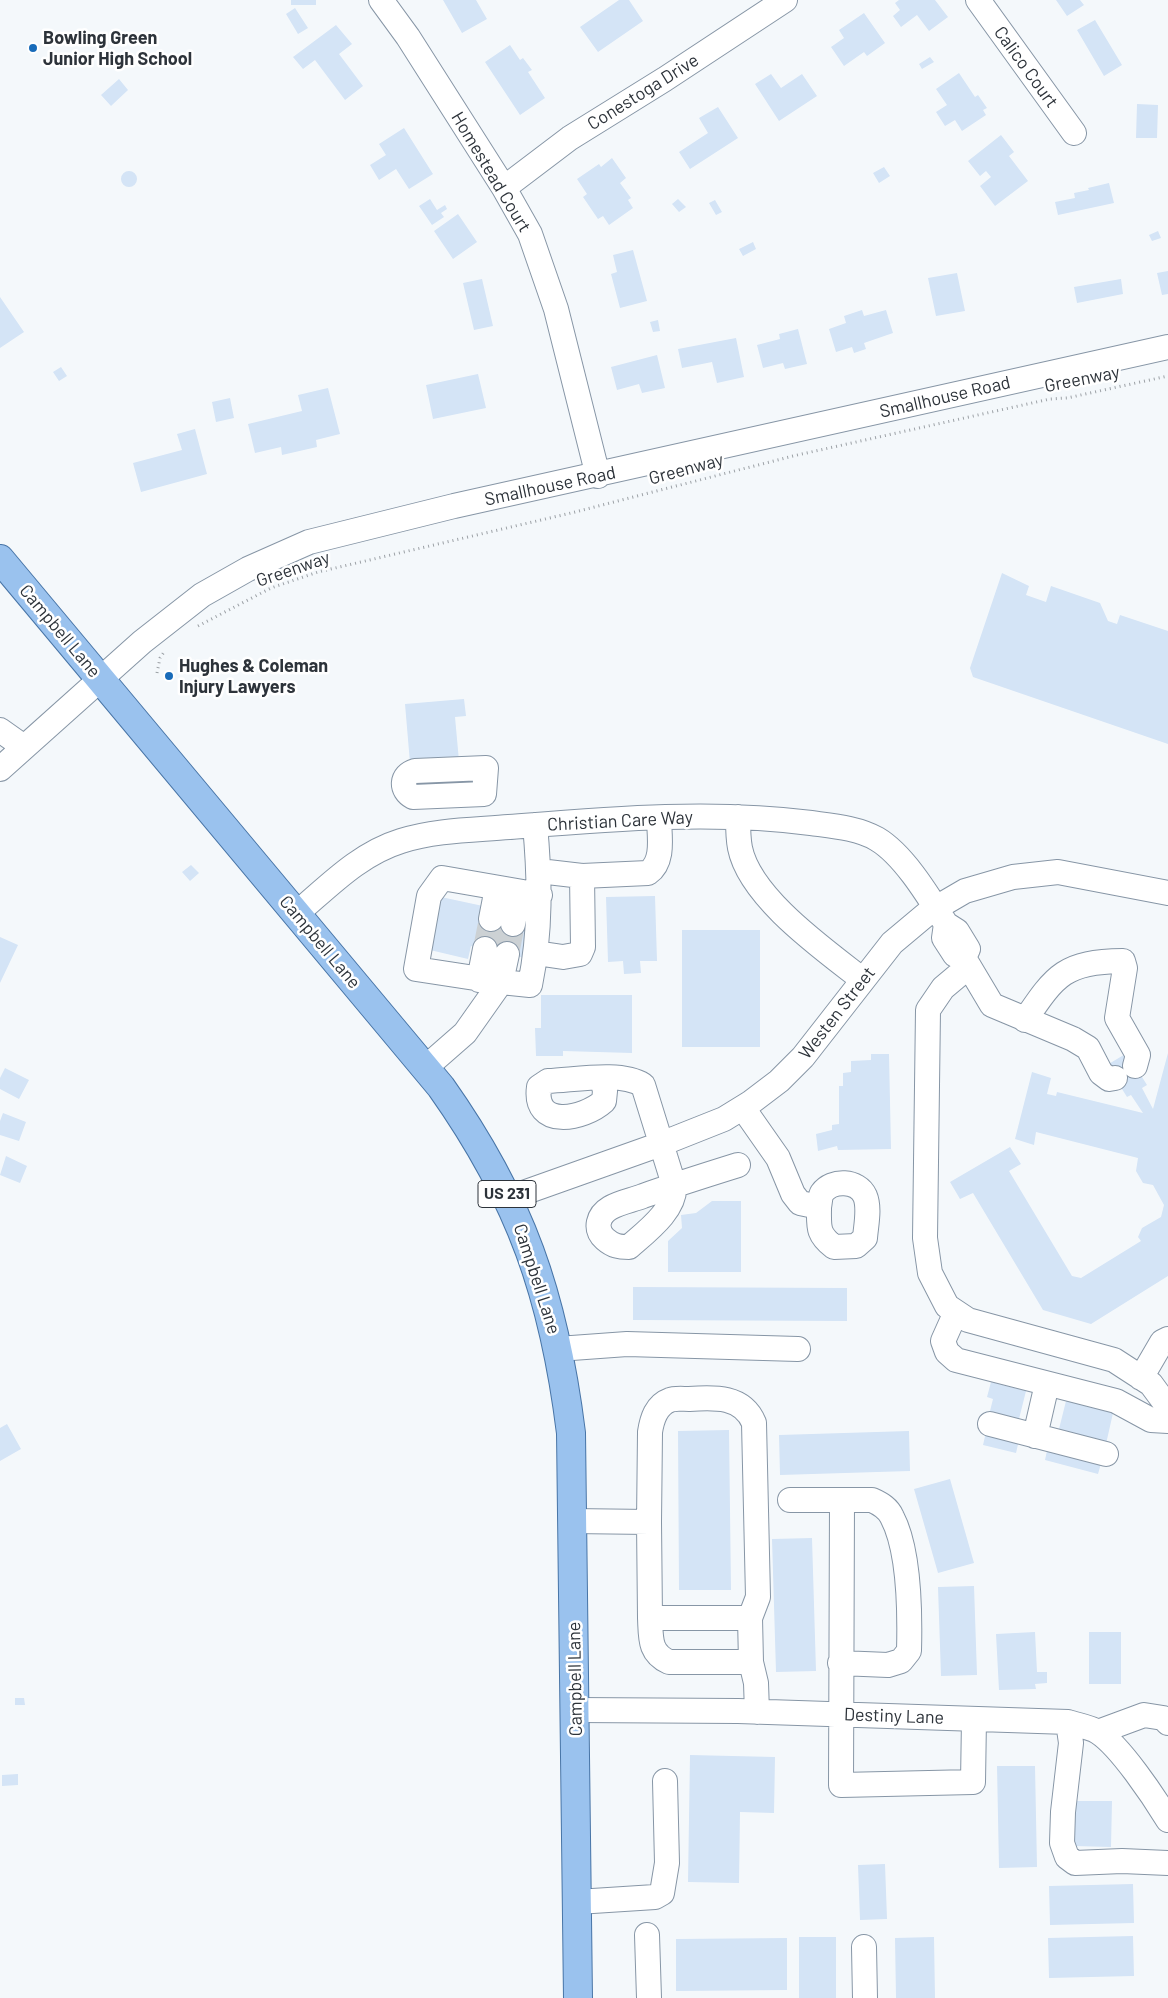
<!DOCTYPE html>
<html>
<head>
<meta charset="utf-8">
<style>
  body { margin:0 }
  canvas { display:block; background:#f4f8fb }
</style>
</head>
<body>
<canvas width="1168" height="1998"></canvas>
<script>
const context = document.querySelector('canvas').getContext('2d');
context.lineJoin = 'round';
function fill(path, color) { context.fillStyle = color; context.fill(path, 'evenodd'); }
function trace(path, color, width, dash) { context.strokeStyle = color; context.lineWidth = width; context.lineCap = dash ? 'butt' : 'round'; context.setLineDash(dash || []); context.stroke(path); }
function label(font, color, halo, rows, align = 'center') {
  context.font = font + ' Barlow,sans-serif'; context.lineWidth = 5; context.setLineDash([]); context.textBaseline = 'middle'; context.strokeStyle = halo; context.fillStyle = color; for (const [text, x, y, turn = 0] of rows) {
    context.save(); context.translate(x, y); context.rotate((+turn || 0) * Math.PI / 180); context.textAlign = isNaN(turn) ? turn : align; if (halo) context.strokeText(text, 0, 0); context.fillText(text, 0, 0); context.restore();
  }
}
fill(new Path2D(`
  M291,0H316V5H291Z
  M443,0H476L487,19L462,33Z
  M619,0H629L643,21L598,52L580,27Z
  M899,0H935L948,17L929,31L917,15L901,27L893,16L900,10L895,3Z
  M1056,0H1080L1084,5L1067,16Z
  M295,8L308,28L298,34L286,14Z
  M864,13L885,43L867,56L864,52L844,66L831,47L844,38L839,30Z
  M1095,20L1122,65L1104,76L1077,30Z
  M336,25L352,44L339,54L363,86L345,100L315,60L303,69L293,57Z
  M510,45L520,60L523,58L532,70L528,72L545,98L520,115L485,62Z
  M930,57L934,62L922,69L919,64Z
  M959,73L975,97L978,95L987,108L983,110L986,115L962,131L955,120L945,126L936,112L947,105L936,89Z
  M771,74L781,88L802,74L817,96L779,121L755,84Z
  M119,79L128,90L111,106L101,95Z
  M1137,104L1158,105L1157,138H1136Z
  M718,107L738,138L690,169L679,152L708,133L699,118Z
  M404,128L433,174L409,189L396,169L379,180L370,165L386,155L379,144Z
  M1001,135L1014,152L1009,156L1028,181L995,206L980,186L991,177L986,171L980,176L968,161Z
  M612,158L626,178L620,183L631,198L628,200L633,208L609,225L603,216L598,219L583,197L587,194L577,179L599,164L601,167Z
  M884,167L890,176L879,183L873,173Z
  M121 179a8 8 0 1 1 16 0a8 8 0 1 1-16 0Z
  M1109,183L1114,203L1058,215L1055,202L1075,198L1074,193L1089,190L1088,188Z
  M430,199L437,210L445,205L447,209L441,213L444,217L432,225L419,206Z
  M678,199L686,207L679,212L672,204Z
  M715,200L722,212L716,215L709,203Z
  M458,214L477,242L453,259L434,231Z
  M1158,231L1161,238L1152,241L1149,235Z
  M753,242L756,249L743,256L739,249Z
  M633,250L647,301L620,308L611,274L617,272L613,255Z
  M1168,271V294L1162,295L1157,273Z
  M957,273L965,311L936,316L928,278Z
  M482,279L493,326L474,330L463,283Z
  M1121,279L1123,294L1077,303L1074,287Z
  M0,297L24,332L0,348Z
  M862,310L864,316L886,310L893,333L864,343L866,349L854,353L852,347L836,352L829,329L846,323L844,316Z
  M658,320L660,331L653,332L650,322Z
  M798,329L807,364L785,369L783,363L763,368L757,345L780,339L779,334Z
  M736,338L744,377L717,383L712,362L682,368L678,349Z
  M657,355L665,388L642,393L639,384L617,390L611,367Z
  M61,367L67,376L59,381L53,372Z
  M478,374L486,408L433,419L426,385Z
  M328,388L340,434L316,440L317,447L282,455L281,447L255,453L248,424L302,411L298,395Z
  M230,398L234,418L216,422L212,402Z
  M195,429L207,474L141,492L133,463L182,450L177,434Z
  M1002,573L1029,586L1026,595L1046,602L1051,586L1100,603L1108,621L1117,624L1120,615L1168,631V744L973,677L970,668Z
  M464,699L466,716L455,717L459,761L410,763L405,704Z
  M191,865L199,873L190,881L182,872Z
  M655,896L657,961H640L641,973L624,974L623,961L608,962L606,897Z
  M441,897L483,906L481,917L532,928L525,958L471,946L468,959L430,950Z
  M682,930H760V1047H682Z
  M0,937L18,945L0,983Z
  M541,995H632V1053L563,1051V1056H536L535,1028H541Z
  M1127,1053L1147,1085L1142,1088L1153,1109L1168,1053V1276L1091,1324L1043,1310L973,1193L960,1199L950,1182L1010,1147L1021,1164L1009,1171L1072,1276L1081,1278L1141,1241L1138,1237L1142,1228L1161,1217L1164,1205L1153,1185L1143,1183L1136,1171L1138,1158L1036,1132L1034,1145L1015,1139L1032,1072L1051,1078L1047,1094L1056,1096L1057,1092L1143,1113L1131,1095L1127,1097L1107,1065Z
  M871,1054H889L891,1149L838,1150L837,1146L818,1151L816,1134L832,1130V1125L839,1124V1086H843V1073L851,1072V1061L871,1060Z
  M5,1068L29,1080L19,1099L0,1089V1078Z
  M3,1113L26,1122L19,1141L0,1135V1121Z
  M6,1156L27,1166L20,1183L0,1175Z
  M712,1201H741V1272H668V1241L682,1228L681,1215L696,1213Z
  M633,1287L847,1288V1321L633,1320Z
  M991,1382L1026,1391L1018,1423L989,1415L993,1399L987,1397Z
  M1066,1401L1113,1413L1106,1444L1058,1433Z
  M7,1424L21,1449L0,1461V1428Z
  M729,1430L731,1590H679L678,1431Z
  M909,1431L910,1471L780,1475L779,1435Z
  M986,1432L1019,1440L1016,1453L983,1445Z
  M1048,1446L1102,1460L1098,1474L1045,1460Z
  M950,1479L974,1563L938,1573L914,1489Z
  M812,1538L816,1671L776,1672L772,1539Z
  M974,1586L977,1675L941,1676L938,1587Z
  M1035,1632L1037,1672H1047V1683L1035,1684L1036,1689L999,1690L996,1634Z
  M1089,1632H1121V1684H1089Z
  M15,1698H24L25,1705H15Z
  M690,1755L775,1757L774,1813L740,1812L739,1883L688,1882Z
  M997,1766H1035L1037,1867L999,1868Z
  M18,1774V1785L2,1786V1775Z
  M1075,1801H1112L1111,1847L1074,1846Z
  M885,1864L887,1919L860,1920L858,1865Z
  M1133,1884L1134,1923L1050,1925L1049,1886Z
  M1133,1936L1134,1976L1049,1978L1048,1938Z
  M799,1937H836V1998H799Z
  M934,1937L935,1998H896L895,1938Z
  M787,1938V1990L676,1991V1939Z`), '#d4e4f6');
trace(new Path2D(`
  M485,949L491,919
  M507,954L513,924`), '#ccd1d4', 24, [24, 12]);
const minor = new Path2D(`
  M381,0L408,37L504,188L530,234L556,309L598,476
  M978,0L1074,133
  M504,188L570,138L665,79L785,0
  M0,730L24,747
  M486,768L484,794L413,797C400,790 401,775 415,771Z
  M0,769L142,642L202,595L248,569L309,542L454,506L1168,347
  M738,817C738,827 738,838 740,848C750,898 825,950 863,980
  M539,871L582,876
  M296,914C329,886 359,854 401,841C435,830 474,830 509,827C609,819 712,810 811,823C833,826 858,828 877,839C904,855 929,897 946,924L957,931L968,949L964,958L955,955L944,938L946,924
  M491,919L497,888
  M513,924L519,892
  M536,953L563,957L580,954L583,947L582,876L648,873C665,861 659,835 659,818
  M507,954L501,982L416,969L429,896L442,878L540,895
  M964,958L992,1005L1073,1039L1088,1048L1101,1073L1109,1079L1115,1078
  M968,967L943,988L928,1010L925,1238L930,1273L947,1306L968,1320L1114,1360L1151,1384L1168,1407
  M479,980L485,949
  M1025,1020C1056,974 1065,962 1123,961L1125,968L1117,1018L1138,1055L1135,1066
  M425,1068L465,1033L501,982L530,985C541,931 540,879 535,825
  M602,1078L605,1091L604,1101C583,1120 533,1129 539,1087L548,1081C575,1080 621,1071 643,1085L674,1185C677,1209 646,1232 629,1247C619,1247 613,1246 605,1239C594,1229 598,1215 610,1208C620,1202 633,1200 643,1196C674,1185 706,1175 738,1165
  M743,1108L778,1158L793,1194L800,1203L819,1207C820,1203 820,1196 822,1193C832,1179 858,1180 865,1196C870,1208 866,1225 865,1238L856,1246L834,1247C817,1234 819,1227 819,1207
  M509,1198L661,1144L724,1119L750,1103L779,1081L803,1057L892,943L929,912L965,891L1013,877L1058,872L1168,893
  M956,1312L943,1341L947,1352L956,1360L1116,1401L1151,1420L1168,1421
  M558,1349L627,1344L798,1349
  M1141,1378L1162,1342L1168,1339
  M990,1424L1106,1454
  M1035,1436L1047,1384
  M790,1500H872C881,1504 888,1508 892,1517C910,1551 910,1614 909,1651L901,1661L888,1665L840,1663
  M842,1501L841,1785L973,1782L974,1719
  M572,1521L649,1522L650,1618C651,1638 649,1653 669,1662H751L750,1618H650
  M649,1522L650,1432C652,1419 656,1405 670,1400C675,1398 683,1399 689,1399C715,1397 743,1396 754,1423L758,1597L750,1618
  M751,1662L756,1683L757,1712
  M576,1710L738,1711L1068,1722C1077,1725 1090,1727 1098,1732C1120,1746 1154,1797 1168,1820
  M1068,1722L1071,1743L1063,1812L1062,1843L1067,1857L1075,1863L1122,1861L1168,1863
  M1098,1732L1144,1715L1163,1718L1168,1723
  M577,1902L655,1897L662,1893L667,1863L665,1781
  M647,1935L649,1998
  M864,1947L865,1998`);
const major = new Path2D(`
  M0,559L441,1087C521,1200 554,1296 571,1433L578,1998`);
trace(minor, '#8796a6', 26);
trace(major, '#4875a7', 30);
trace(new Path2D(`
  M198,626L271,588L318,572L571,513L793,456L1050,399L1067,398L1168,376
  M157,673L160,658L164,652`), '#9ca1a6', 3, [1, 4]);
trace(minor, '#fff', 24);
trace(major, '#9ac2ee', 28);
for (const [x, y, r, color] of [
  [33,48,5,"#186bb9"],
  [169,676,5,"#186bb9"]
]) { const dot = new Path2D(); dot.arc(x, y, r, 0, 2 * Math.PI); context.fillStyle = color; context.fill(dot); trace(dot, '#fff', 2); }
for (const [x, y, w] of [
  [507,1194,58]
]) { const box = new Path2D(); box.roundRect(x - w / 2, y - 13.5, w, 27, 4); context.fillStyle = '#fff'; context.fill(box); trace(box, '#2d333a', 1); }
label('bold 16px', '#2d333a', null, [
  ["US 231",507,1194]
]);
label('bold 18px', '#2d333a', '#fff', [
  ["Bowling Green",43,38],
  ["Junior High School",43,59],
  ["Hughes & Coleman",179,666],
  ["Injury Lawyers",179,687]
], 'left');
label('18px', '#2d333a', '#fff', [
  ["Calico Court",1026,67,54],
  ["Conestoga Drive",643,92,-32],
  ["Homestead Court",491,172,59],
  ["Greenway",1082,379,-11],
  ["Smallhouse Road",945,397,-13],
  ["Greenway",686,469,-15],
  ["Smallhouse Road",550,486,-12],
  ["Greenway",293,569,-19],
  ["Campbell Lane",60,631,50],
  ["Christian Care Way",620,821,-3],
  ["Campbell Lane",320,942,50],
  ["Westen Street",837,1013,-52],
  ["Campbell Lane",537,1279,72],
  ["Campbell Lane",575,1679,-91],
  ["Destiny Lane",894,1716,2]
]);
</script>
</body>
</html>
